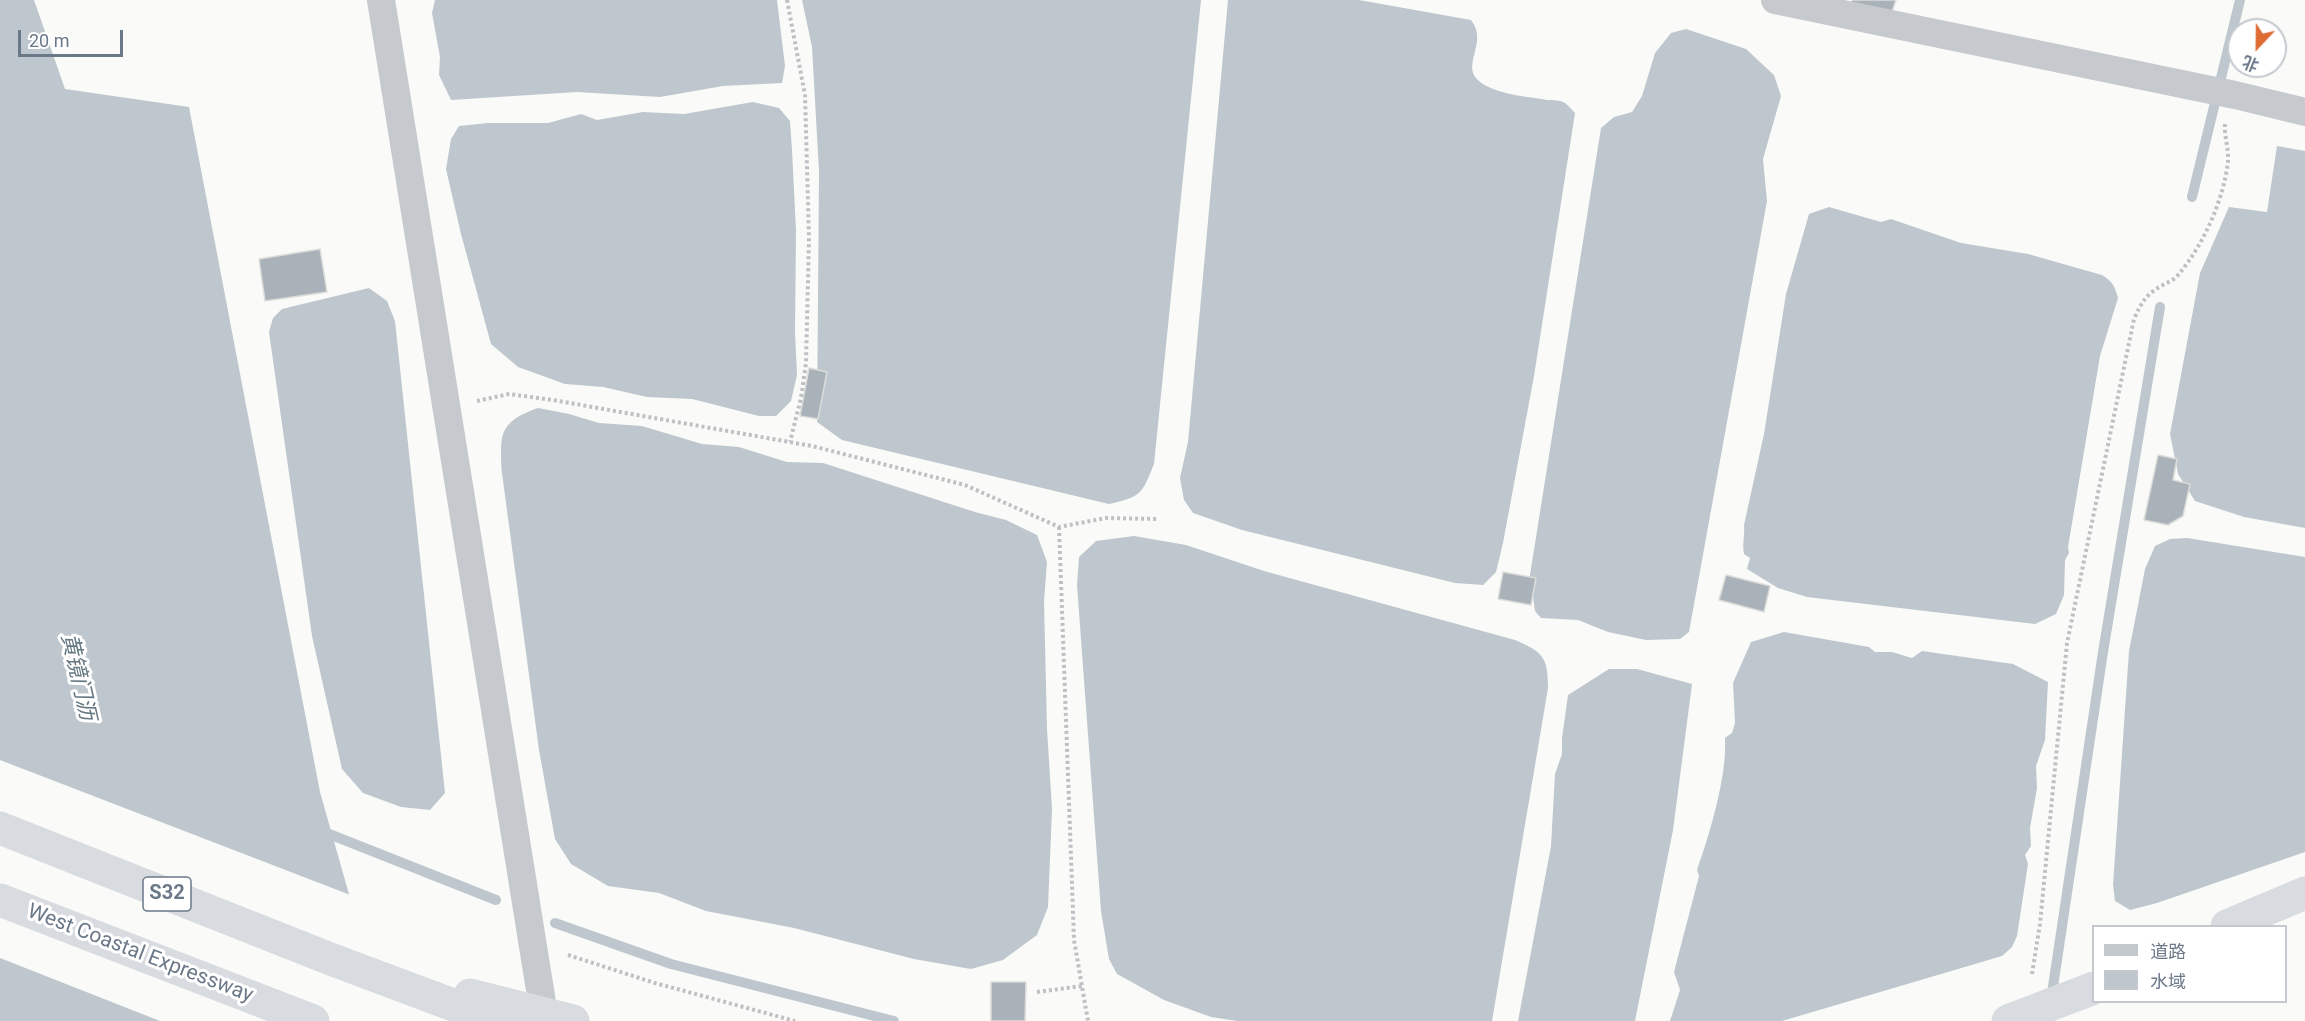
<!DOCTYPE html>
<html>
<head>
<meta charset="utf-8">
<style>
  body { margin:0 }
  #map { position:relative; width:2305px; height:1021px; overflow:hidden; background:#fafaf8; font-family:Roboto,"Noto Sans SC",sans-serif }
  canvas { display:block }
  .legend { position:absolute; left:2092px; top:925px; width:195px; height:78px; box-sizing:border-box; background:#fff; border:2px solid #c3c9cf; margin:0; padding:8px 10px; list-style:none; font-size:18px; color:#6a7888 }
  .legend li { display:flex; align-items:center; gap:12px; height:30px }
  .legend b { width:30px; border:2px solid #c3c9cf }
  .north { position:absolute; left:2227px; top:18px; width:60px; height:60px; box-sizing:border-box; background:#fff; border:2px solid #c3c9cf; border-radius:50%; rotate:202deg; font-size:16px; font-weight:700; line-height:24px; text-align:center; color:#6a7888 }
  .north::after { content:''; display:block; margin:auto; width:21px; height:27px; background:#de6b34; clip-path:polygon(50% 0,100% 100%,50% 72%,0 100%) }
  .scale { position:absolute; left:18px; top:30px; width:105px; height:27px; box-sizing:border-box; border:3px solid #6a7888; border-top:0; padding-left:8px; font-size:18px; line-height:21px; white-space:nowrap; color:#6a7888; -webkit-text-stroke:4px #fff; paint-order:stroke }
</style>
</head>
<body>
<div id="map">
<canvas width="2305" height="1021"></canvas>
<ul class="legend">
<li><b style="height:8px;background:#c6c9cd"></b>道路</li>
<li><b style="height:16px;background:#bec7cd"></b>水域</li>
</ul>
<div class="north">北</div>
<div class="scale">20 m</div>
</div>
<script>
const context = document.querySelector('canvas').getContext('2d');
context.lineJoin = 'round';
function fill(path, color) { context.fillStyle = color; context.fill(path, 'evenodd'); }
function trace(path, color, width, dash) { context.strokeStyle = color; context.lineWidth = width; context.lineCap = dash ? 'butt' : 'round'; context.setLineDash(dash || []); context.stroke(path); }
function label(font, color, halo, rows, align = 'center') {
  context.font = font + ' Roboto,"Noto Sans SC",sans-serif'; context.lineWidth = 6; context.setLineDash([]); context.textBaseline = 'middle'; context.strokeStyle = halo; context.fillStyle = color; for (const [text, x, y, turn = 0] of rows) {
    context.save(); context.translate(x, y); context.rotate((+turn || 0) * Math.PI / 180); context.textAlign = isNaN(turn) ? turn : align; if (halo) context.strokeText(text, 0, 0); context.fillText(text, 0, 0); context.restore();
  }
}
fill(new Path2D(`
  M0,0H34L65,89L189,107L320,792L385,1021H0Z
  M435,0H777L785,66L782,83L723,86L660,97L577,92L451,100L439,75L440,57L432,13Z
  M802,0H1201L1154,464C1142,494 1141,497 1109,504L842,440L817,422L819,171L812,47Z
  M1228,0H1359L1471,20C1489,42 1460,66 1479,81C1496,95 1526,96 1547,100C1552,100 1561,100 1565,103C1568,105 1572,110 1575,113L1534,376L1503,543L1496,572L1483,585L1455,583L1242,530L1193,513L1184,500L1180,478L1188,442Z
  M1686,29L1746,49L1774,75L1781,96L1763,159L1767,201L1689,632L1680,639L1646,640L1608,632L1578,620L1541,618L1535,611L1530,575L1601,128L1614,117L1632,112L1642,96L1655,53L1671,33Z
  M753,102L779,108L790,121L792,150L796,230L795,332L797,375L791,401L776,416H759L692,399L647,397L603,387L565,384L518,367L491,344L461,234L446,169L451,139L459,126L488,123H548L581,114L597,120L643,112L684,114Z
  M2277,146L2305,151V528L2244,517L2195,501L2178,474L2170,434L2200,273L2229,207L2267,212Z
  M1829,207L1881,222L1891,219L1961,243L2028,254L2102,275C2112,281 2115,286 2118,298L2100,356L2068,547L2069,553L2065,560L2064,595L2056,614L2035,624L1807,597L1778,588L1747,569L1750,558L1744,554C1742,544 1745,536 1744,525L1764,434L1786,294L1809,214Z
  M369,288L387,301L395,321L445,793L430,810L401,807L363,793L342,769L312,636L269,332L273,318L282,309Z
  M538,408L569,414L599,423L642,426L702,444L739,447L787,462L823,463L975,512L1006,520L1037,535L1047,562L1044,601L1047,729L1052,809L1048,907L1037,935L1003,960L971,969L914,959L794,928L706,911L659,893L608,886L571,864L555,839L539,750L502,473C500,435 498,422 538,408Z
  M1134,536L1186,545L1264,571L1515,640C1543,652 1548,657 1548,688L1492,1021H1237L1211,1017L1164,1000L1117,974L1109,959L1101,911L1077,585L1079,557L1096,541Z
  M2187,538L2305,557V852L2157,903L2130,910L2115,901L2113,885L2129,651L2145,569L2155,546L2170,539Z
  M1784,632L1869,647L1875,652H1892L1912,658L1922,651L2013,664L2048,682L2045,740L2036,766L2037,788L2030,828L2031,846L2025,855L2028,864L2017,936L2012,947L2002,956L1782,1021H1670L1680,990L1674,972L1699,876L1697,870C1710,833 1727,777 1725,738L1732,733L1735,723L1733,683L1751,642Z
  M1609,669H1637L1692,684L1673,830L1635,1021H1518L1551,846L1555,774L1562,754V738L1568,695Z`), '#bec7cd');
fill(new Path2D(`
  M0,760L353,896L388,1021H160L0,958Z`), '#fafaf8');
trace(new Path2D(`
  M2192,197L2240,0
  M319,830L496,900
  M555,923L671,964L894,1021
  M2051,1000L2103,652L2160,307`), '#bec7cd', 10);
const building = new Path2D(`
  M1852,0H1896L1891,15L1851,3Z
  M320,249L327,292L265,301L259,259Z
  M809,368L827,372L818,419L800,416Z
  M2158,455L2177,459L2173,480L2190,484L2183,516L2168,525L2144,520Z
  M1503,572L1536,578L1531,605L1498,599Z
  M1726,575L1770,586L1764,612L1719,600Z
  M991,982H1026L1025,1021H991Z`);
fill(building, '#aab2b9');
trace(building, '#dcdcda', 1.5);
trace(new Path2D(`
  M787,0L805,95L809,238L806,363L801,398L790,442
  M477,401L509,394L553,400L812,446L965,485L1059,527L1106,518L1157,519
  M1059,527L1074,940L1088,1021
  M568,955L655,983L795,1021
  M2032,974L2040,924L2067,643L2134,319C2141,303 2147,293 2163,285C2168,282 2174,280 2178,275C2203,246 2224,199 2228,161C2229,149 2224,136 2225,124
  M1037,992L1082,986`), '#bec0c3', 4, [3, 3]);
trace(new Path2D(`
  M381,0L545,1021
  M1775,0L2235,95L2305,112`), '#c6c9cd', 28);
trace(new Path2D(`
  M0,828L333,960L496,1021
  M0,900L313,1021
  M2227,926L2305,893
  M470,995L573,1021
  M2008,1021L2094,988`), '#d8dce0', 33);
for (const [x, y, w] of [
  [167,894,48]
]) { const box = new Path2D(); box.roundRect(x - w / 2, y - 17, w, 34, 4.5); context.fillStyle = '#fff'; context.fill(box); trace(box, '#6a7888', 1.5); }
label('bold 20px', '#6a7888', null, [
  ["S32",167,894]
]);
label('21px', '#6a7888', '#fff', [
  ["West Coastal Expressway",140,954,21]
]);
label('italic 22px', '#667882', '#fff', [
  ["黄镜门沥",77,677,77]
]);
</script>
</body>
</html>
